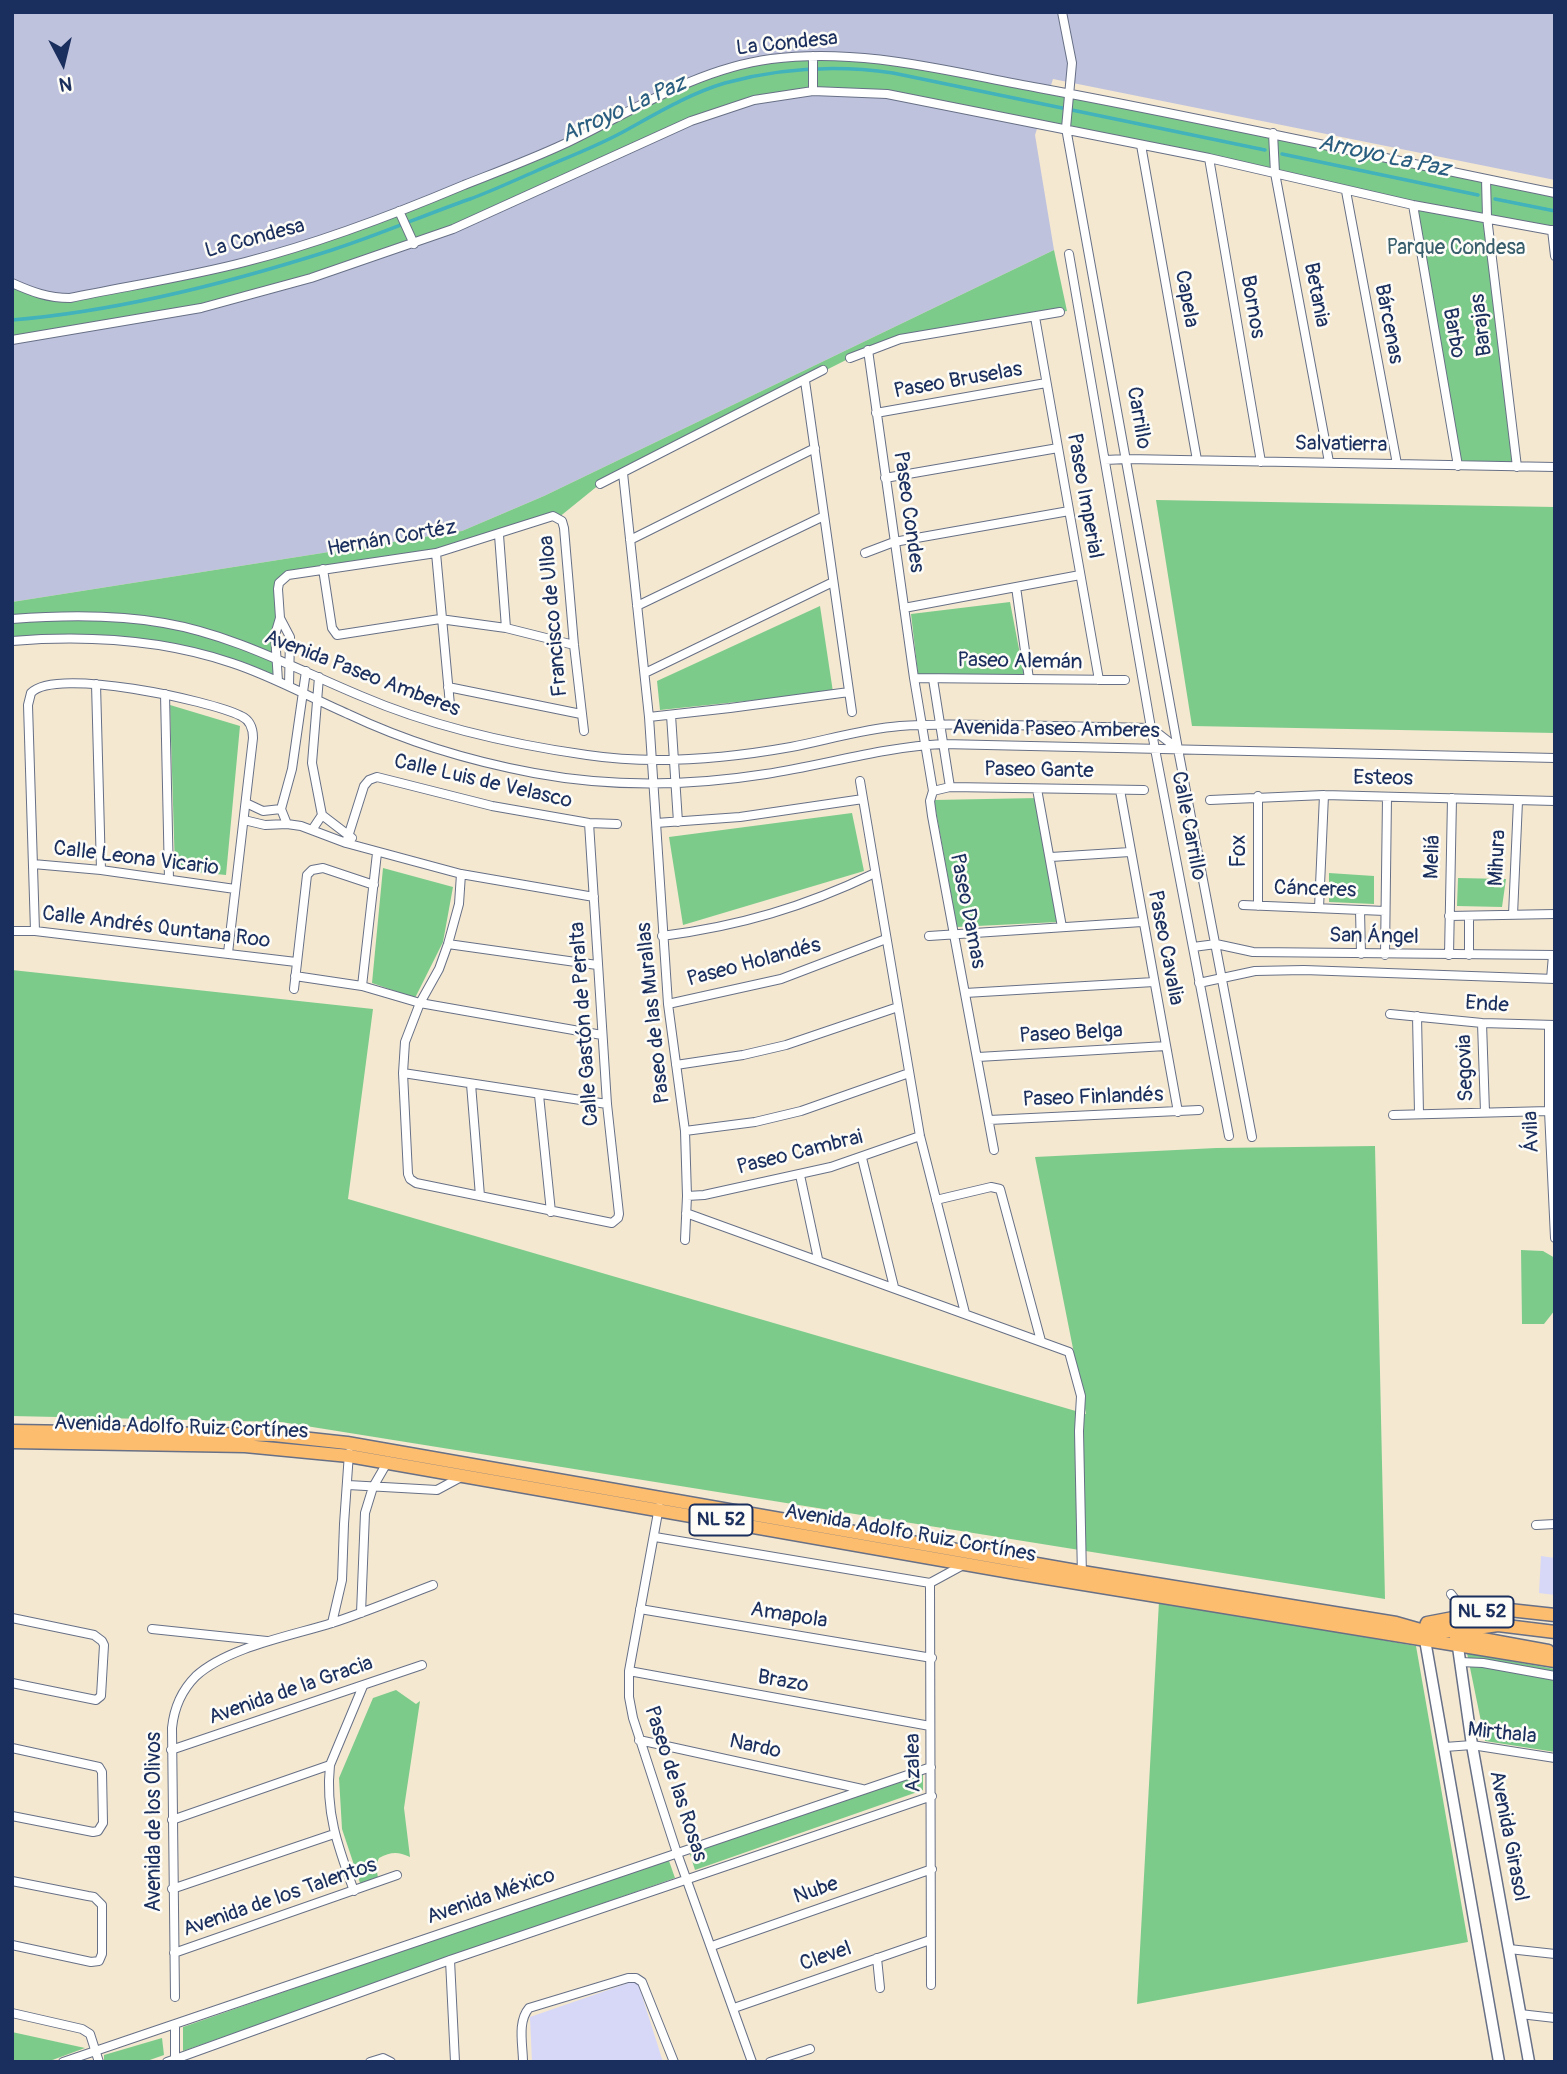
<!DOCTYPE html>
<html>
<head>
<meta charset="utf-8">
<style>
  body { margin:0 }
  #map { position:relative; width:1567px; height:2074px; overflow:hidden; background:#f4e8d1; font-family:Pangolin,sans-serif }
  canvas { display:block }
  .frame { position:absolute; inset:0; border:14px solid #1b2f5e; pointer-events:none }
  .north { position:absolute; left:28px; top:28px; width:70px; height:70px; -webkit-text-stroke:5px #fdfcf7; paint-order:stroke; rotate:173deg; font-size:19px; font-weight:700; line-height:28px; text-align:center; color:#1b2f5e }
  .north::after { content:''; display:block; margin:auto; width:24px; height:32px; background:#1b2f5e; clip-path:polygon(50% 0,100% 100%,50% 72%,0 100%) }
</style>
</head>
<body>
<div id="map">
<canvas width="1567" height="2074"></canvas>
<div class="frame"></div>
<div class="north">N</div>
</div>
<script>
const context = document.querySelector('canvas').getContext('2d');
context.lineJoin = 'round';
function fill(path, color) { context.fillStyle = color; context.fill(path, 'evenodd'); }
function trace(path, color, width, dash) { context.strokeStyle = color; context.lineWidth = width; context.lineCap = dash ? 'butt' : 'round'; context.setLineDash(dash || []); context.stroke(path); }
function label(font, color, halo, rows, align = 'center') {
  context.font = font + ' Pangolin,sans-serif'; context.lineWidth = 5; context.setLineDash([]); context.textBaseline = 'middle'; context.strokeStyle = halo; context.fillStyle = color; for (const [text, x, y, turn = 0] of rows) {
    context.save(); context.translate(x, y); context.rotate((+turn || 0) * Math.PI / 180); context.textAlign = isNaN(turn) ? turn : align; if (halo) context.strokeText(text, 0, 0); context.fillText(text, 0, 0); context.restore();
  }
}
fill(new Path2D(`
  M1541,1556L1555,1558V1595L1539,1593Z
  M637,1980L663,2062H532L530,2017Z`), '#d7d7f8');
fill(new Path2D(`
  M12,12H1555V180L1053,79L1035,135L1054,250L544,496L462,531L12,602Z`), '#bfc2dd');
fill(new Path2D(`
  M875,58L1555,193V231L1488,218L1517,467L1458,466L1413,205L886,94L813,91L754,100L691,121L414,244L201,308L12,340V283L70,298L298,247L562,145L701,77L771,59Z
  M1054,250L1067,311L900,339L850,358L600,484L558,518L436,553L288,575L279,583L280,618L275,635L278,681L231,662L138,642H12V602L462,531L544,496Z
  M1156,500L1555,507V733L1192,726Z
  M1010,602L1024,675L918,674L911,614Z
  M820,606L833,692L660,710L657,681Z
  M170,705L240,726L226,875L175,870Z
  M1038,798L1058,922L957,927L934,800Z
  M852,813L864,871L683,925L669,837Z
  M383,868L453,887L443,942L415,998L372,983Z
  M1329,873L1374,876V904L1329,902Z
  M1458,878L1506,879L1502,907L1457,906Z
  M12,970L373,1009L348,1199L1086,1414L1035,1157L1216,1148L1375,1146L1385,1599L281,1422L12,1416Z
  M1521,1250L1543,1251L1555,1258V1310L1544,1324H1522Z
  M1159,1601L1416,1646L1468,1942L1137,2004Z
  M1467,1653L1555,1669V1752L1485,1741Z
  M396,1690L416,1704L420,1701L404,1808L410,1857C397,1851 391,1852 379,1858L376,1865L378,1878L361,1886L342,1829L339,1778L373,1698Z
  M923,1771V1790L695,1870L689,1851Z
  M668,1858L675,1878L183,2051V2027Z
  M12,2032L85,2048L47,2062H12Z
  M162,2038L164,2055L144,2062H104V2055Z`), '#7dcb8b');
trace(new Path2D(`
  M1282,154L1478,195
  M1495,199L1555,211
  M12,320C120,311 229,283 332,250C379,235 424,215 470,199C492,191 513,181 534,172C563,159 593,148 621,133C654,115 688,94 725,83C780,68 838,65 893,73L1265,150`), '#42b2bb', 3.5);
const minor = new Path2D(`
  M1062,12L1072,63L1066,128L1178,749L1252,1137
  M813,56V91
  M1273,133L1275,173L1329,462
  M1141,145L1197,460
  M1209,158L1261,462
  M1486,179L1487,217L1517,467
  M1346,191L1397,464
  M1413,205L1458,466
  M399,211L414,244
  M1552,230L1555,256
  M1069,254L1151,728L1229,1136
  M12,283C32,292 48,298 70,298C128,286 187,277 245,262C319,243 393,215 464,185C497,172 532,159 564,144C631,112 696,69 771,59C862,47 950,72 1039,88C1212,120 1383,158 1555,193
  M1035,317L1099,680
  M12,340L201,308L311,278L453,229L691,121L754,100L813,91L887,94L1209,158L1413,205L1555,231
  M868,350L914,678L933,791L930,801L932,816L994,1150
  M850,358L900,339L1060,312
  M805,381L852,712
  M876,413L1046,383
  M1105,460L1127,459L1555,467
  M623,473L649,717L668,1004L685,1131L687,1196L685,1240
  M885,478L1058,448
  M600,484L823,370
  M499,535L506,628
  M630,540L815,448
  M436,553L450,705
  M865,553L894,542L1069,511
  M323,569L332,628L337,635L440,619L506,628L574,645
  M1016,587L1029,679
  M637,606L824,516
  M904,608L1080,575
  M280,618L290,637L289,686
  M12,619C63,615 114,614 164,623C234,635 296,669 361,696C433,727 509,744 587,755C654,765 724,759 791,747C827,740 863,729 900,726C935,723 970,725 1005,725C1054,726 1103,727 1151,728L1178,749
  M12,641C86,635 161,639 232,663C272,676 309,697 348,714C407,742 470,761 534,773C609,787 690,786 766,774C825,765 883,747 943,744L1555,758
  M645,673L833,582
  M914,678L1125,680
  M933,679L950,787
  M278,681L275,635L280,618L278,589L279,583L288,575L436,553L553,516L562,521L564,528L574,645L584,731
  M96,684L101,870
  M448,687L581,714
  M165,694L169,879
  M671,715L678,822
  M649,717L730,708L849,692
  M860,781L920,1136L965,1313
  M1037,789L1062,927
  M1120,790L1178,1112
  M933,791L950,787L1144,790
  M1258,796V906
  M1210,800L1324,795L1555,801
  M246,803L263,811L281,809
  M322,815L352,838
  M244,820L265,825L287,824L301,826L346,843L461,874L594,897
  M656,823L740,817L863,799
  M287,824L281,809L292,769L306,671
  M312,830L322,815L312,763L319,677
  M346,843L364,786L369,780L377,777L492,806L589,823L617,824
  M1051,857L1130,852
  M33,864L101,870L235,889
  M461,874L459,904L448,944L439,969L420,1003L405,1042L403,1073L408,1174L410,1179L416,1183L612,1223L618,1218L619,1214L607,1104L589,823
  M1243,905L1385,911
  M1319,908L1324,795
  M1360,910L1361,954
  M1513,915L1518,801
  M1449,916L1555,914
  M12,931H35L296,962
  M35,931L28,705L31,693C55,667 209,700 241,716C250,720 253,728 253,738L228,953
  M662,936C740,926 804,907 875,873
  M929,936L1142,922
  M448,944L597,965
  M1193,947L1216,944L1253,952L1555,955
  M1385,955L1387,797
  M1449,955L1452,798
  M1469,955V916
  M295,976L362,986L420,1003L602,1035
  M1551,979L1553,955
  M1199,983L1255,971L1304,970L1555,979
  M362,986L377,853
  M294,989L307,875L312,870L323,868L374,885
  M965,993L1154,982
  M668,1004L781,979L886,939
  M1390,1014L1482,1023L1555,1025
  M1417,1016L1419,1113
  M1482,1023L1485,1112
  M1549,1025V1111L1555,1238
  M978,1057L1166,1046
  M676,1065L743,1055L786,1045L898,1007
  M403,1073L607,1104
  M471,1084L480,1196
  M539,1095L551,1212
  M1393,1115L1549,1111
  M989,1120L1199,1110
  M685,1131L755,1122L801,1111L909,1073
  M862,1158L894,1287
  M800,1175L818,1259
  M687,1196L704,1195L831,1167L920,1136
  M936,1200L991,1187L1000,1189L1041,1341
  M686,1213L1069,1352L1081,1396L1079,1431L1082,1577
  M348,1485L437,1490L463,1476
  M659,1507L629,1671V1697L633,1718L677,1853L752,2062
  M1536,1525L1555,1524
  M655,1537L930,1583
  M1451,1594L1461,1607L1476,1611
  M640,1609L932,1658
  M361,1613L365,1513L373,1487L388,1461
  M12,1618L94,1635L102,1641L104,1645L101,1696L96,1700L12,1683
  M332,1623L342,1580L344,1524L349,1453
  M152,1629L267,1641
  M1460,1662L1483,1663L1555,1676
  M629,1671L930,1726
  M639,1740L862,1789
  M1445,1747L1472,1745L1555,1758
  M12,1748L99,1767L102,1772L103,1823L98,1831L93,1832L12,1816
  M171,1750L422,1665
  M172,1820L330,1765
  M12,1881L88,1896L94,1897L102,1905V1954L99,1961L91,1962L12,1945
  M172,1889L334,1834
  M354,1891C338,1847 325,1812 330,1765L363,1686
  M712,1946L932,1869
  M1509,1949L1555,1954
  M174,1953L397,1875
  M877,1958L880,1988
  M450,1960L455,2062
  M931,1985L930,1583L965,1564
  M175,1997L172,1728C174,1708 181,1691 196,1676C228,1647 291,1636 332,1623C366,1612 399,1598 433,1585
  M734,2008L930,1940
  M12,2013L82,2029L90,2034L99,2062
  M1520,2014L1555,2018
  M175,2059V2024
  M63,2062L931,1767
  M167,2062L450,1960L932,1796
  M370,2062L383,2058L391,2062
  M523,2062C523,2045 517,2022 529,2008L628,1978H636L642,1982L674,2062
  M770,2062L810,2049`);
const tertiary = new Path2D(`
  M1425,1640L1499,2062
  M1457,1640L1472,1745L1529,2062`);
const primary = new Path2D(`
  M12,1431L274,1435L347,1443L1082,1572L1396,1623L1424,1631H1455L1498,1625L1555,1632
  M12,1442L245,1446L349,1456L1016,1573L1555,1661
  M1455,1634L1548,1651
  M1425,1636L1424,1631L1427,1623L1500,1609L1555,1615`);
trace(minor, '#677086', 10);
trace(tertiary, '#677086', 13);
trace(primary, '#677086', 15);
trace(minor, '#fff', 8);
trace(tertiary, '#fff', 10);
trace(primary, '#fcbd6f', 12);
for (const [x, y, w] of [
  [721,1520,63],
  [1482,1612,63]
]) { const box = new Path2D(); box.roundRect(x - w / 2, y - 15.5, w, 31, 5); context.fillStyle = '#fdfcf7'; context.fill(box); trace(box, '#1b2f5e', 2); }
label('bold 19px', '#1b2f5e', null, [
  ["NL 52",721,1520],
  ["NL 52",1482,1612]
]);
label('21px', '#1b2f5e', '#fdfcf7', [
  ["La Condesa",787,44,-6],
  ["La Condesa",255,239,-15],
  ["Betania",1316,295,79],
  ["Capela",1186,299,80],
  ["Bornos",1252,307,80],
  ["Bárcenas",1388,324,79],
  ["Barajas",1482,325,-97],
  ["Barbo",1453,333,80],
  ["Paseo Bruselas",958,381,-10],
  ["Carrillo",1138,418,80],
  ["Salvatierra",1341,445,1],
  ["Paseo Imperial",1084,496,80],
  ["Paseo Condes",908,512,82],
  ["Hernán Cortéz",392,539,-10],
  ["Francisco de Ulloa",554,616,-95],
  ["Paseo Alemán",1020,662,1],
  ["Avenida Paseo Amberes",362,674,21],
  ["Avenida Paseo Amberes",1056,730,1],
  ["Paseo Gante",1039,771,1],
  ["Esteos",1383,779,1],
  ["Calle Luis de Velasco",483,782,13],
  ["Calle Carrillo",1188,826,79],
  ["Fox",1240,851,-90],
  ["Meliá",1433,857,-88],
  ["Mihura",1498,858,-87],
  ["Calle Leona Vicario",136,859,7],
  ["Cánceres",1315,890,2],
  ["Paseo Damas",967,911,79],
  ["Calle Andrés Quntana Roo",156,928,7],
  ["San Ángel",1374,937,1],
  ["Paseo Cavalia",1165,948,79],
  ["Paseo Holandés",754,963,-15],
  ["Ende",1487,1005,4],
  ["Paseo de las Murallas",654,1013,-96],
  ["Calle Gastón de Peralta",585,1024,-94],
  ["Paseo Belga",1071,1034,-3],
  ["Segovia",1466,1068,-92],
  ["Paseo Finlandés",1093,1098,-2],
  ["Ávila",1532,1132,-92],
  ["Paseo Cambrai",800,1153,-14],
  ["Avenida Adolfo Ruiz Cortínes",181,1428,2],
  ["Avenida Adolfo Ruiz Cortínes",910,1534,10],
  ["Amapola",789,1616,9],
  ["Brazo",783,1682,10],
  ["Avenida de la Gracia",291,1691,-19],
  ["Mirthala",1502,1734,6],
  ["Nardo",755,1747,12],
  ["Azalea",914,1763,-91],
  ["Paseo de las Rosas",675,1784,72],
  ["Avenida de los Olivos",155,1822,-90],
  ["Avenida Girasol",1508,1836,79],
  ["Nube",816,1891,-19],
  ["Avenida México",491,1897,-19],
  ["Avenida de los Talentos",280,1898,-19],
  ["Clevel",826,1957,-19]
]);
label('21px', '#385e6c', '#fdfcf7', [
  ["Parque Condesa",1456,249]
]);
label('italic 23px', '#295d7f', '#fdfcf7', [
  ["Arroyo La Paz",624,110,-24],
  ["Arroyo La Paz",1384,157,12]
]);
</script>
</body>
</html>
